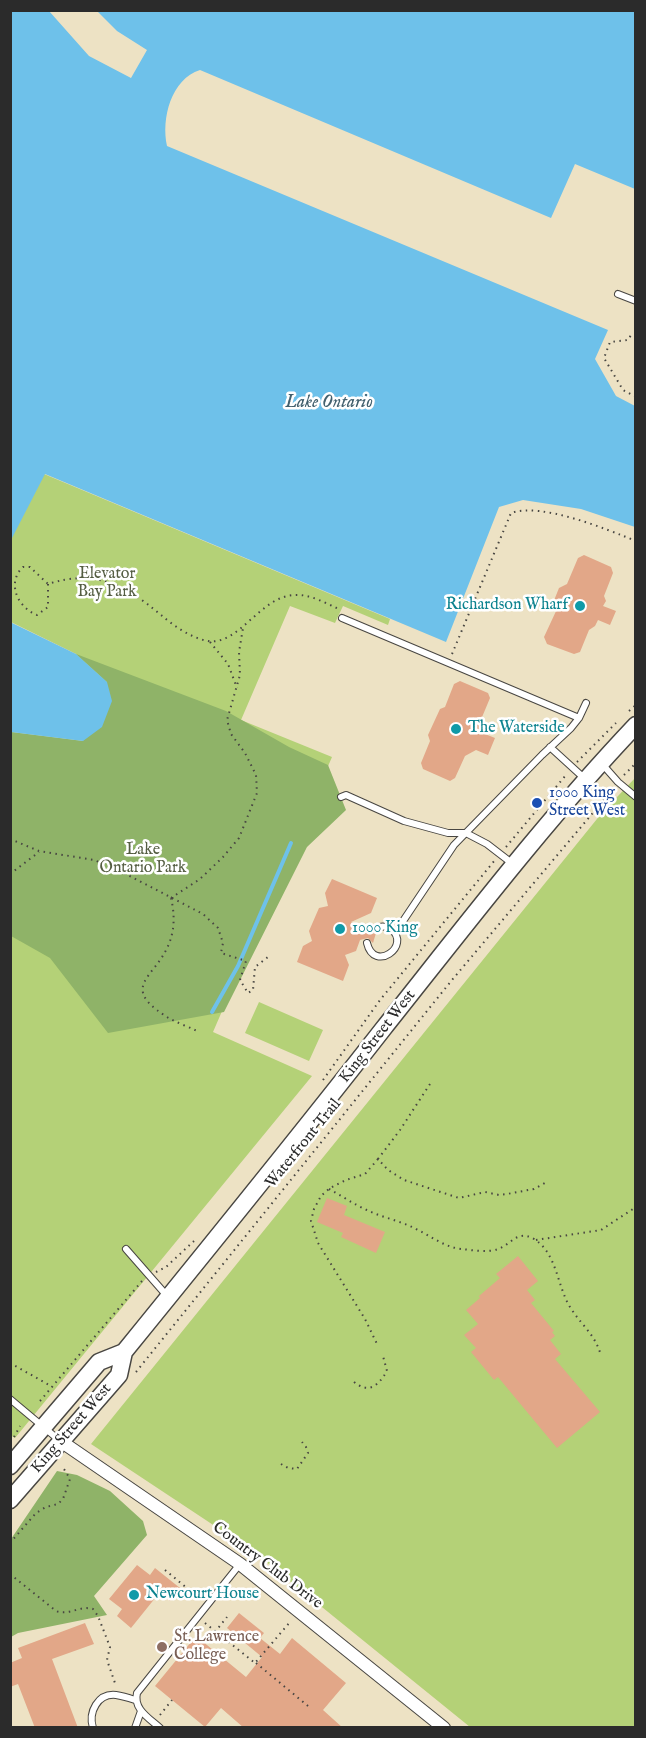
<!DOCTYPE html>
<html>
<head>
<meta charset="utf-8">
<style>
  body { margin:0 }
  #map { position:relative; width:646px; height:1738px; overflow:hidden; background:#ede2c4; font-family:"IM FELL English",serif }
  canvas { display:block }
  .frame { position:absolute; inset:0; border:12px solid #2b2b2b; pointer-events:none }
</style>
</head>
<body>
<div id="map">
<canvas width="646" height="1738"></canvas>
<div class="frame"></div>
</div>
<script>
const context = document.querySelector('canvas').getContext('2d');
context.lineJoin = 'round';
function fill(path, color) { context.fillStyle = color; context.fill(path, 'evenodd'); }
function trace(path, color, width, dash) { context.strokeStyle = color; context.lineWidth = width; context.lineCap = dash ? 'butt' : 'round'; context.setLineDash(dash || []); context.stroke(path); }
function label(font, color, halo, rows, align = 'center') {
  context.font = font + ' "IM FELL English",serif'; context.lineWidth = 5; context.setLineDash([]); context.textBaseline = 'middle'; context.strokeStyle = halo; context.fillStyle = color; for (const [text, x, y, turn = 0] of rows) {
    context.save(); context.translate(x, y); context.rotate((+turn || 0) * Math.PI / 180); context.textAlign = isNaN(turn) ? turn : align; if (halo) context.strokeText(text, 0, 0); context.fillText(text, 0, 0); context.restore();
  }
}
fill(new Path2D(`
  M44,474L390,619L388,625L343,606L335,623L290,606L241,720L332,757L213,1032L312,1076L15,1438L10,1435L11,732L83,741L76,654L11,622L10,540Z
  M635,778V1727H470L254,1552L91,1444L601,814Z
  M259,1002L323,1030L309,1061L245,1033Z`), '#b4d177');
fill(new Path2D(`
  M76,654L226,711L289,747L328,765L346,810L307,847L224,1012L108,1033L50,958L11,936V732L83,741L107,682Z
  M57,1471L77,1475L110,1491L143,1521L147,1535L94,1596L107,1615L18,1633L11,1637V1539Z`), '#8fb368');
fill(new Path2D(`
  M11,11H635V189L575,164L551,218L200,70C171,79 161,119 167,146L608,330L595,359L616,396L635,406V527L581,509L523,500L499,507L446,642L45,474L11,540Z
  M10,622L76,654L107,682L112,701L102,727L83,741L11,732Z`), '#6ec1ea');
fill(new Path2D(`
  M49,11H97L117,31L147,50L131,78L89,56Z`), '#ede2c4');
trace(new Path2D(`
  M212,1012L238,966L291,843`), '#6ec1ea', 4);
fill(new Path2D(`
  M584,555L611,567L613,573L604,596L606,601L603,606L616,611L610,625L598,620L595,626L589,630L580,652L574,654L547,644L544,637L557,609L553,603L559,588L567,584L578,558Z
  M460,681L488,693L490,698L480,722L485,734L495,738L488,755L476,750L465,756L455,778L450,781L423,769L421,763L430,741L428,735L440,709L445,707L454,684Z
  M332,879L377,898L371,913L351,922L368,929L370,934L376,933L373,943L368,938L360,940L356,951L345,955L349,965L343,981L297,962L303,946L312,941L309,931L319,908L328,906L325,893Z
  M327,1198L347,1206L344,1215L385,1232L376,1253L341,1237L343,1233L317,1222Z
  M518,1256L538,1281L527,1290L535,1300L531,1303L554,1331L552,1332L555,1336L550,1340L561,1354L555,1359L600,1412L557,1448L498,1377L494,1380L471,1352L476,1348L464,1335L478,1324L466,1310L480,1298L479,1296L500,1278L496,1274Z
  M137,1565L150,1575L155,1568L180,1588L170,1601L160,1592L131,1628L117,1616L122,1609L109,1599Z
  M239,1613L264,1633L260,1638L280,1654L292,1638L346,1683L323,1710L343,1728H244L221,1708L205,1727L155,1686L196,1636L246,1677L262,1657L227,1628Z
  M85,1623L94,1644L52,1659L78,1728H35L18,1684L10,1687V1663L22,1658L18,1648Z`), '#e2a788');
const lane = new Path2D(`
  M618,294L636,301
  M342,618L579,718
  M550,747L584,778
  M603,765L618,782L636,797
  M341,797L346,795L404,821L448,833H466L487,844L513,864
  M395,933L454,845L542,755L571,728L579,718L586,703
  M367,943C374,973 412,946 391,929C385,925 379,926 373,929
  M126,1249L168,1297
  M10,1399L59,1440
  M93,1728C88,1712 98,1693 116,1695C123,1696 129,1698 135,1700
  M135,1728L141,1711
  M160,1728C149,1718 133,1709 137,1693L240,1564`);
const street = new Path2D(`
  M62,1442L240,1564L444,1728`);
const secondary = new Path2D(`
  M10,1466L99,1362L124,1352
  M10,1500L119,1375L124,1352C211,1245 298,1138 383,1029C465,926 545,821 636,725`);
trace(lane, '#484642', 8);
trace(street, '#484642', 14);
trace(secondary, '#484642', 19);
trace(new Path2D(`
  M636,335H631L628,340L610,342L604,358L623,390L636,397
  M48,584V607L37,615C18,608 6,583 23,567H30L48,584C95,569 124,584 161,615C174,626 191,638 208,641C239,646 260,596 295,595C310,594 325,603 339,609
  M210,642L228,664L237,688
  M452,654L511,513C541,502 606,529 636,541
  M629,711L636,705
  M577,762L616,723
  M624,775L636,763
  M10,839L39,851L94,860L116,869L203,914L218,928L223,943L221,953L246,961L240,980L248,993L253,990L255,967L268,957
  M506,847L566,775
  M10,874L39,852
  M171,898L200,879L223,857L239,838L257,793L256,775L245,753L231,734L227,720L240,675L239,652L243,628
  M171,898C175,915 175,932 167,948C154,977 121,987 164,1015C174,1022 187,1026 197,1031
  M323,1080L380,1000L495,860
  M430,1084L400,1130L378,1159L388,1170L404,1180L459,1198L485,1192L499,1195L507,1194L534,1189L545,1183
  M378,1159L365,1174L346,1180L330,1188L321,1196L314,1209L311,1221L318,1243L365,1319L378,1346
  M329,1189C342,1196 355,1205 369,1211C384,1218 401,1221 416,1229C431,1236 444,1247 461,1249C472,1250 488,1253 498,1249C511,1245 517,1229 534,1239C557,1253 557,1286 570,1307C581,1325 596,1335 601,1356
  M536,1240L601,1230L636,1207
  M156,1272L166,1267L194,1241
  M10,1363L51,1386
  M136,1372L452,980L613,789
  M354,1382C369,1394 378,1386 387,1371L383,1356
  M40,1401L142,1281
  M14,1437L20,1426
  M281,1464L288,1468L297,1469L308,1453L306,1447L302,1442
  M10,1543L36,1513L46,1507L58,1504L63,1499L70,1479L64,1469
  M165,1570L199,1598
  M10,1574L56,1611C69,1616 80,1605 93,1609L98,1616L110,1647L107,1660L116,1686
  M205,1623L255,1663L290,1622
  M215,1632L227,1617
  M256,1663L308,1706
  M160,1715L172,1700`), '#484642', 2, [1.5, 4.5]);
trace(lane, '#fff', 6);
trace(street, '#fff', 12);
trace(secondary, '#fff', 16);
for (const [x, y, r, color] of [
  [580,606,6,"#0f9aa8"],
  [456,729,6,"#0f9aa8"],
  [537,803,6,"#1a4fb4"],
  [340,929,6,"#0f9aa8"],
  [134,1595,6,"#0f9aa8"],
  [162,1647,6,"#8d6e63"]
]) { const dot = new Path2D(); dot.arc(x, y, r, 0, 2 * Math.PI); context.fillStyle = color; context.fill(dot); trace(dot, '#fff', 2); }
label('16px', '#545d42', '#fff', [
  ["Elevator",107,575],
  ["Bay Park",107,593],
  ["Lake",143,851],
  ["Ontario Park",143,869]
]);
label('16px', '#0d838f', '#fff', [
  ["Richardson Wharf",568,606,"right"],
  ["The Waterside",468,729],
  ["1000 King",352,929],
  ["Newcourt House",146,1595]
], 'left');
label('16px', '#164399', '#fff', [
  ["1000 King",549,794],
  ["Street West",549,812]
], 'left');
label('16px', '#2b2b2b', '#fff', [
  ["King Street West",378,1037,-52],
  ["Waterfront Trail",304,1144,-51],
  ["King Street West",72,1429,-49],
  ["Country Club Drive",267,1566,37]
]);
label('16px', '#785e54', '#fff', [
  ["St. Lawrence",174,1638],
  ["College",174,1656]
], 'left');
label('italic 18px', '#42606e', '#fff', [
  ["Lake Ontario",329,403]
]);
</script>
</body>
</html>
